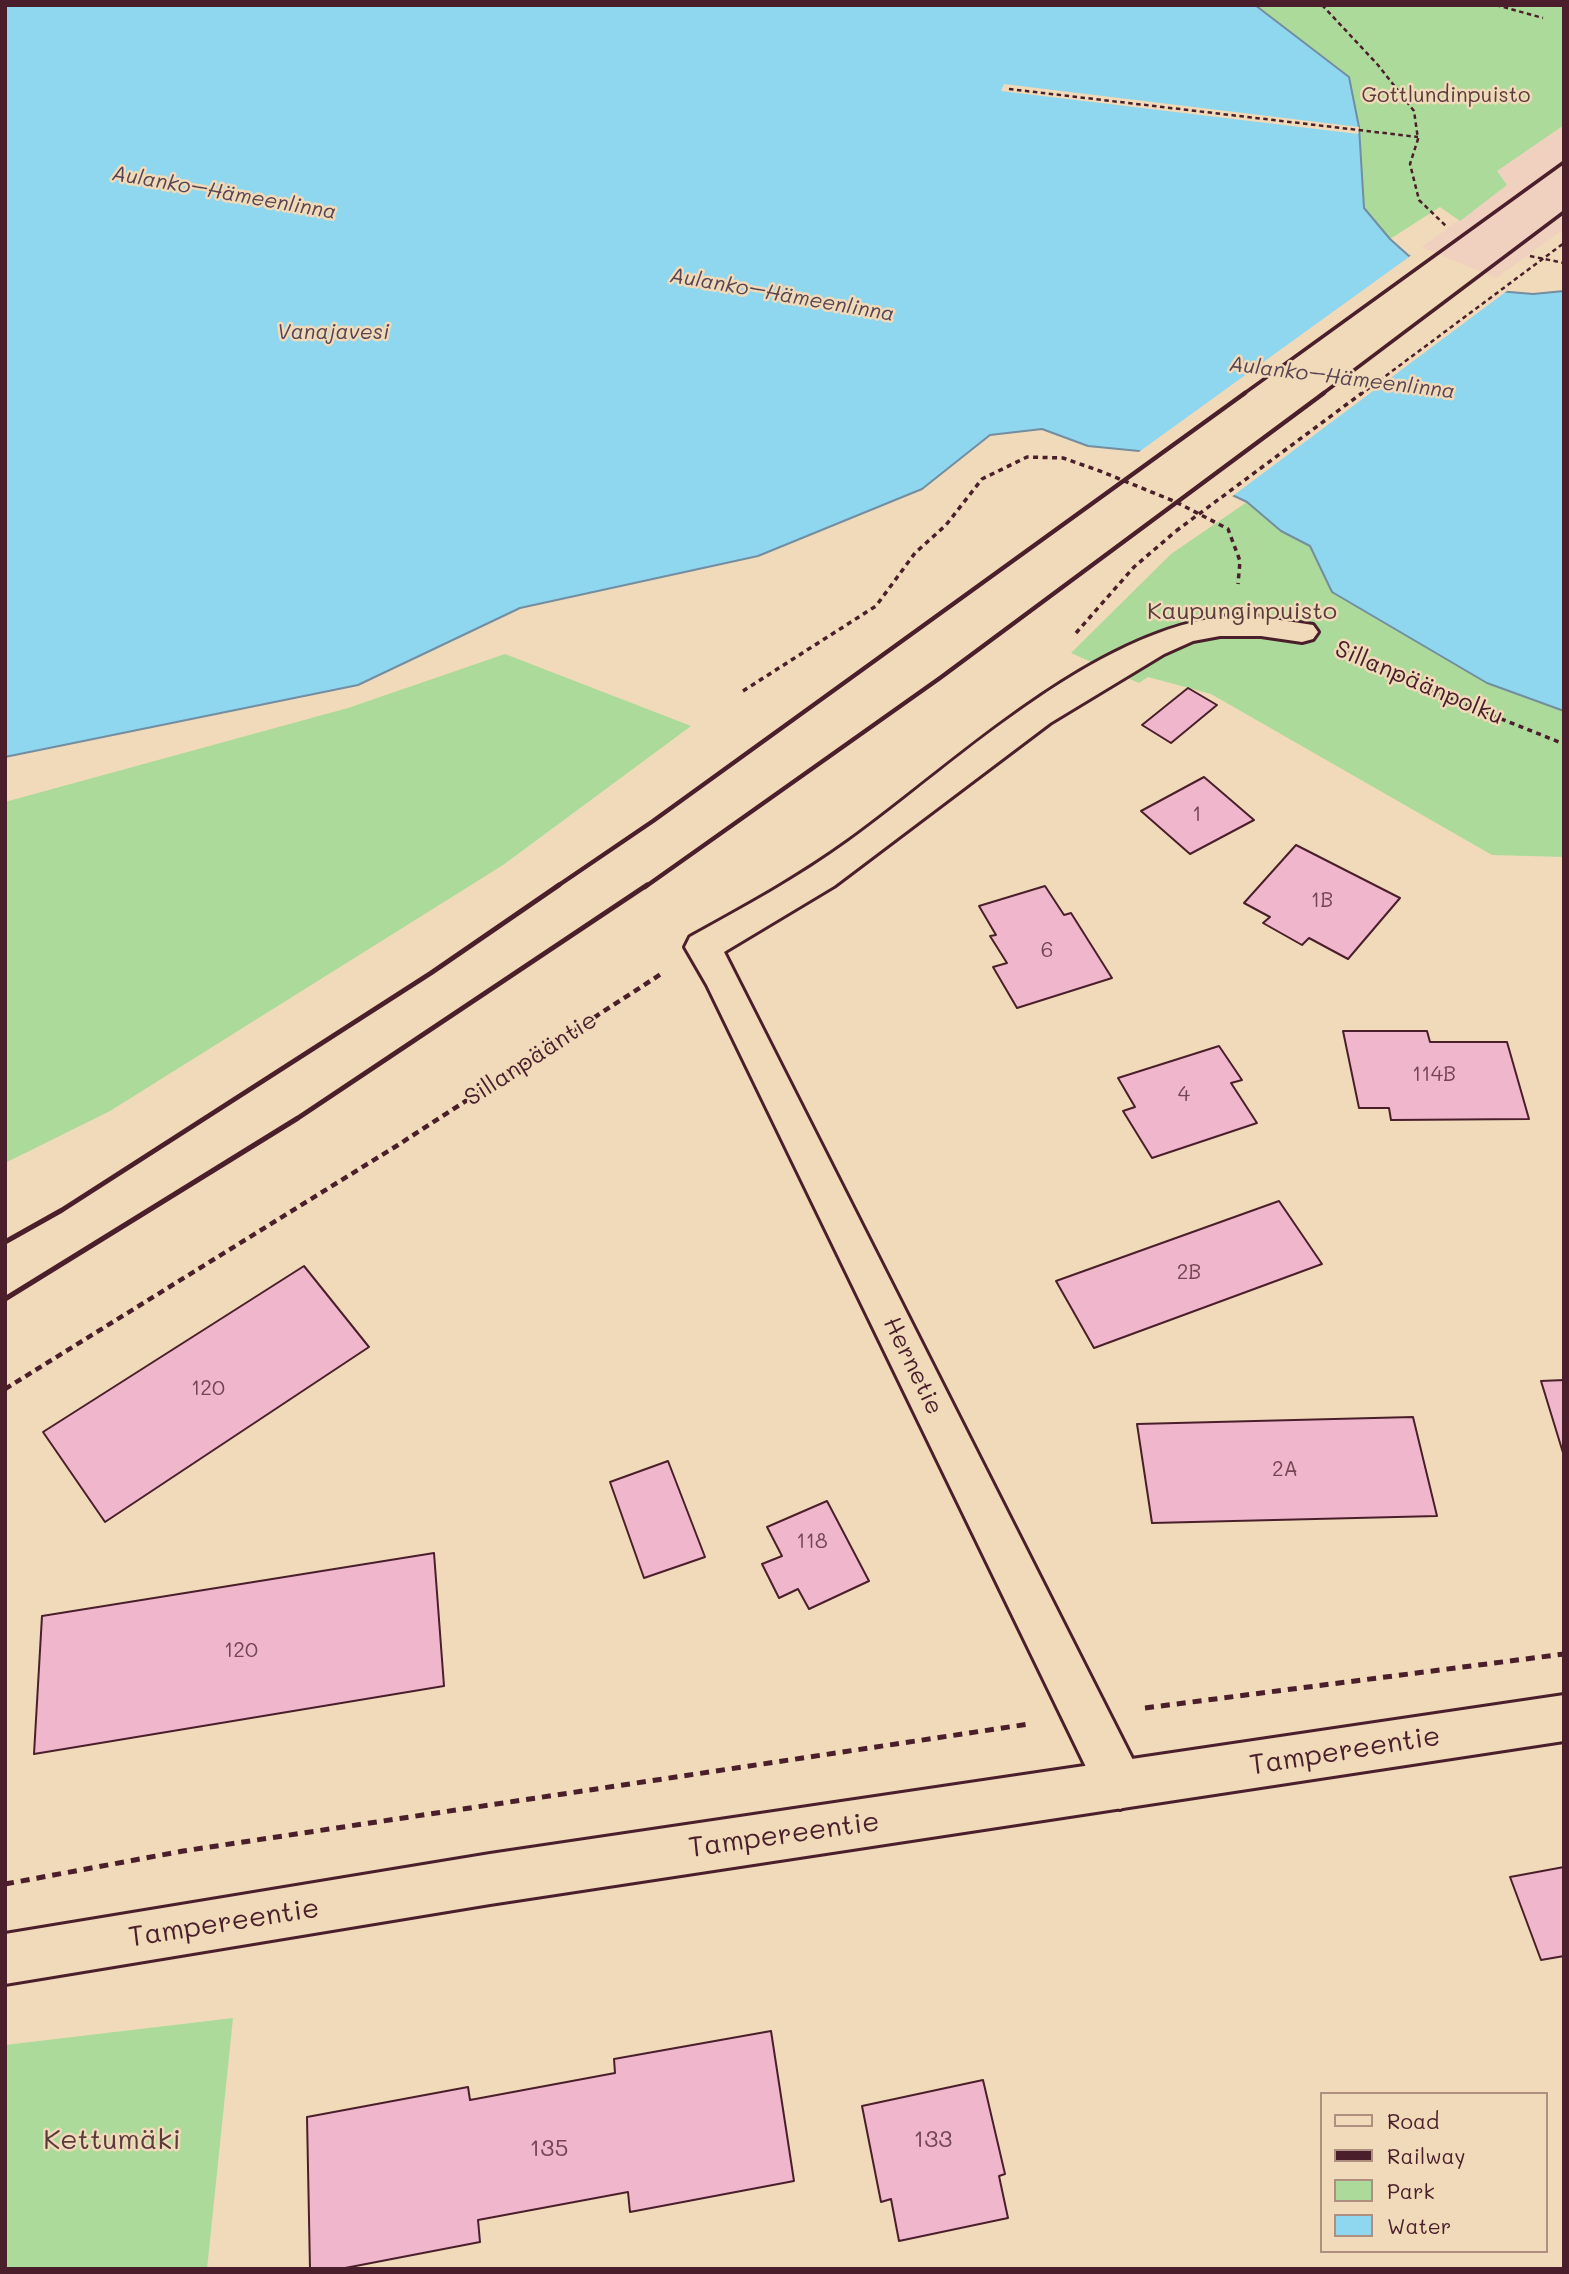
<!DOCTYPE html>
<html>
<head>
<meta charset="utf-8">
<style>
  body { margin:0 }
  #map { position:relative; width:1569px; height:2274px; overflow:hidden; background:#f0dab9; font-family:Mali,sans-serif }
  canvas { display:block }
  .frame { position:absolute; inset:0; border:7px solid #4a1f2b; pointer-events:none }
  .legend { position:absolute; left:1320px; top:2092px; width:228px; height:161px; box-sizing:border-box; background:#f0dab9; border:2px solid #ae8f80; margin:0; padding:9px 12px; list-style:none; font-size:21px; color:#4a1f2b }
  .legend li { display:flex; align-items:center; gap:14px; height:35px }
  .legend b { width:35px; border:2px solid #ae8f80 }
</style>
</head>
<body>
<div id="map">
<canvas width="1569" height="2274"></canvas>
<div class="frame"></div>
<ul class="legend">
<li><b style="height:9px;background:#f0dab9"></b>Road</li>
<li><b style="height:9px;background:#4a1f2b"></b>Railway</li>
<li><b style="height:19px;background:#acda9a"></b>Park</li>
<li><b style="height:19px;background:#8ed7ef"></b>Water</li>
</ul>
</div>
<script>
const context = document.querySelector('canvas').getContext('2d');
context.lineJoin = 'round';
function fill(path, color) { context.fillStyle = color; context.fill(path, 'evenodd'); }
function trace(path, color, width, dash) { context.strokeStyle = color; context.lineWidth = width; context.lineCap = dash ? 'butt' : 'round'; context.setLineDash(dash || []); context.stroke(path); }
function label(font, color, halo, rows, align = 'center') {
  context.font = font + ' Mali,sans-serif'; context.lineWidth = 5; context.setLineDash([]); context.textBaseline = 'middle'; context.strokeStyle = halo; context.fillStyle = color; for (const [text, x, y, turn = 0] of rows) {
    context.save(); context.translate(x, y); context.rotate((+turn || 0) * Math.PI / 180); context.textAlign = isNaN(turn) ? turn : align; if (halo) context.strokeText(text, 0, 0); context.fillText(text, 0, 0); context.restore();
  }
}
fill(new Path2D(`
  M1564,125V229L1496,278L1422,247L1507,185L1496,171Z`), '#f0d0bf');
fill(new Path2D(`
  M1255,5H1564V125L1497,171L1507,185L1460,221L1440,207L1390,239L1363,208L1358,134L1349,77Z
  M1247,502L1281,531L1310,546L1332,592L1487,683L1564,711V857L1492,855L1211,694L1148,677L1139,683L1071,653L1171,554Z
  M505,654L691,726L503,865L110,1111L5,1163V802L348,708Z
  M233,2018L207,2269H5V2045Z`), '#acda9a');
const water = new Path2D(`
  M5,5H1255L1349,77L1359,127L1364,208L1390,239L1409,256L1486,290L1533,294L1564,291V711L1487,683L1332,592L1310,546L1281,531L1247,502L1139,451L1088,446L1042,429L990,435L922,489L758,556L520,608L358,685L5,757Z`);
fill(water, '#8ed7ef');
trace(water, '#738da1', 2);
fill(new Path2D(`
  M1004,84L1359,127V130L1358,134L1001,91Z
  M1413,254L1487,286L1511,288L1230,498L1136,454Z`), '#f0dab9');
const building = new Path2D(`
  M1188,688L1217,705L1171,743L1142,725Z
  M1204,777L1254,820L1190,854L1141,811Z
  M1296,845L1400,898L1348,959L1309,938L1302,945L1263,923L1270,917L1244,903Z
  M1045,886L1064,915L1071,913L1112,978L1017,1008L993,967L1007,963L990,936L996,935L979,906Z
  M1343,1031H1427L1430,1042H1507L1529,1119L1391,1120L1389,1108H1359Z
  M1219,1046L1242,1080L1231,1083L1257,1123L1152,1158L1123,1111L1135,1107L1118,1078Z
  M1279,1201L1322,1264L1094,1348L1056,1281Z
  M304,1266L369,1347L105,1522L43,1432Z
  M1564,1380V1456L1541,1381Z
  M1413,1417L1437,1516L1152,1523L1137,1424Z
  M668,1461L705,1557L644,1578L610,1482Z
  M827,1501L869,1581L809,1609L798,1589L779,1598L762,1564L782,1556L767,1527Z
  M434,1553L444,1686L34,1754L42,1616Z
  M1564,1867V1956L1541,1960L1510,1877Z
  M771,2031L794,2181L630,2212L628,2192L478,2220L480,2242L340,2269H310L307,2117L468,2087L470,2100L615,2073L614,2059Z
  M983,2080L1005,2174L999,2176L1008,2218L899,2241L891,2199L881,2202L862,2106Z`);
fill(building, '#f0b7cc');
trace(building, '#4a1f2b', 2);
const minor = new Path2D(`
  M1247,615L1313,625L1318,632L1313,639L1302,642L1261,636H1220L1193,641L1164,654L1050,723L834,886L724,952L1137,1768L1144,1785L1137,1802L1120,1809L1103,1802L707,985L685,947L690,937C744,907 798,878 849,841C959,762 1106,617 1247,615Z`);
const secondary = new Path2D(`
  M1564,1695V1741L490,1904L5,1984V1934L490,1854Z`);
trace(minor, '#4a1f2b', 6);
trace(secondary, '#4a1f2b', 6);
trace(new Path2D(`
  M1322,5L1378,65L1414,111L1418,139L1410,164L1419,200L1446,226
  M1496,5L1543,18
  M1009,89L1418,137
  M1530,256L1564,263`), '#4a1f2b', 2.5, [4.5, 3.5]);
trace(new Path2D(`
  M1076,633L1134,567L1176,531
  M1344,651L1424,688L1564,744
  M743,691L876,606L915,553L946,525L982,479L1027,457L1063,458L1100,471L1176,502L1228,529L1240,561L1238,584`), '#4a1f2b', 3.5, [5, 4.5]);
trace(new Path2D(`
  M5,1389L398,1145L661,974`), '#4a1f2b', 4.5, [7, 5]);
trace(new Path2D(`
  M1145,1708L1564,1654
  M5,1884L183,1851L1029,1724`), '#4a1f2b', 5, [9, 7]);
fill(minor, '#f0dab9');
fill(secondary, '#f0dab9');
trace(new Path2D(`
  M1242,395L1564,162
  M1321,395L1564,212`), '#4a1f2b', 3.5);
trace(new Path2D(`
  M556,887L653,821L1245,393
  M645,887L940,678L1324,393`), '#4a1f2b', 4.5);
trace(new Path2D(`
  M5,1242L62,1210L431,973L559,885
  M5,1299L298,1118L647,885`), '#4a1f2b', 5);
trace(new Path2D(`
  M1360,395L1564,243`), '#4a1f2b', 2.5, [4.5, 3.5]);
trace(new Path2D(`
  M1176,531L1362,393`), '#4a1f2b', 3.5, [5, 4.5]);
label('21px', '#593b3c', '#f0dab9', [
  ["Gottlundinpuisto",1446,96]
]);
label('italic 21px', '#584452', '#f0dab9', [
  ["Aulanko–Hämeenlinna",224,193,10],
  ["Aulanko–Hämeenlinna",782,295,10],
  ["Vanajavesi",333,333],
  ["Aulanko–Hämeenlinna",1342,378,7]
]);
label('21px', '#744553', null, [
  ["1",1197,815],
  ["1B",1322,901],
  ["6",1047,951],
  ["114B",1434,1075],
  ["4",1184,1095],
  ["2B",1189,1273],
  ["120",208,1389],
  ["2A",1285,1470],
  ["118",812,1542],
  ["120",241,1651]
]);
label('24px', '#593b3c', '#f0dab9', [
  ["Kaupunginpuisto",1242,612]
]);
label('24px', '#4a1f2b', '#f0dab9', [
  ["Sillanpäänpolku",1419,683,23],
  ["Sillanpääntie",531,1059,-33],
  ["Hernetie",913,1366,64]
]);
label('24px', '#744553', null, [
  ["133",933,2140],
  ["135",549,2149]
]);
label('28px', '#4a1f2b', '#f0dab9', [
  ["Tampereentie",1345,1751,-9],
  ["Tampereentie",784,1835,-8],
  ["Tampereentie",224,1923,-9]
]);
label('28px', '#593b3c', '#f0dab9', [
  ["Kettumäki",112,2140]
]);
</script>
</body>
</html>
